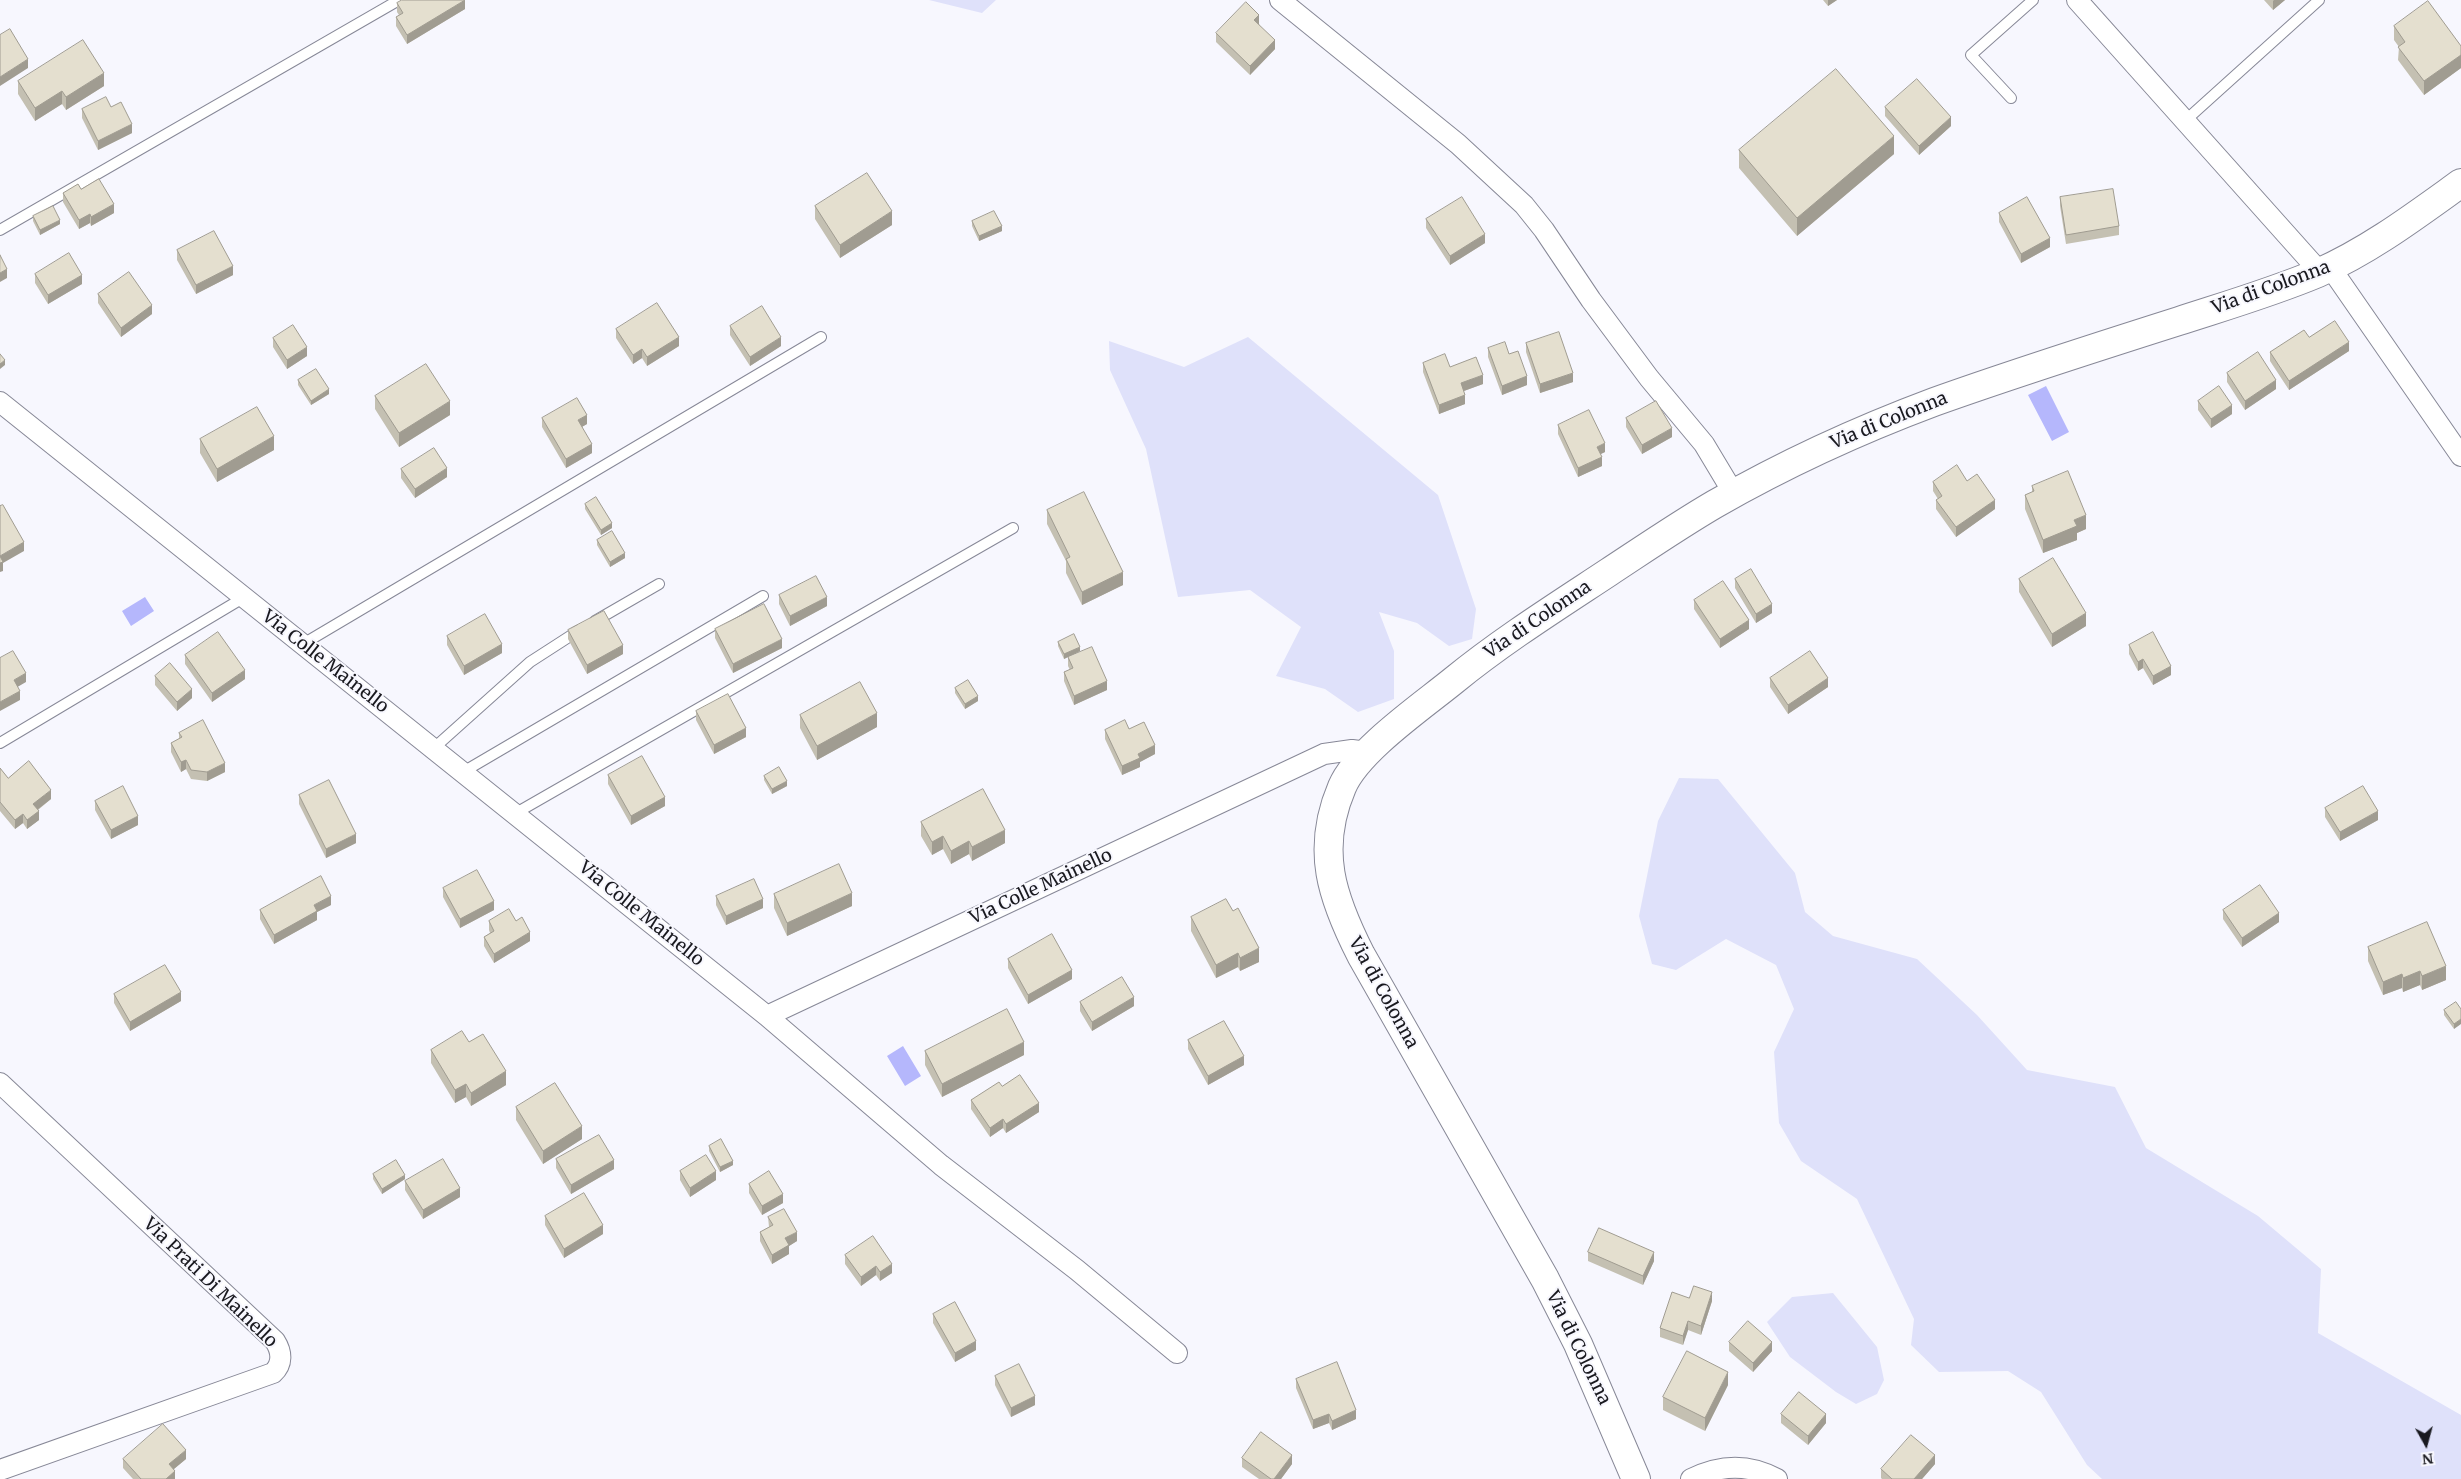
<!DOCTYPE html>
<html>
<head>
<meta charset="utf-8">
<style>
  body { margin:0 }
  #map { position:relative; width:2461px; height:1479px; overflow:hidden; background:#f7f7fe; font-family:Merriweather,serif }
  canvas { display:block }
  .north { position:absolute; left:2401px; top:1419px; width:50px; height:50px; -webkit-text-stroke:4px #f7f7fe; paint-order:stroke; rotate:173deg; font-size:14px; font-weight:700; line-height:20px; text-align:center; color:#19191f }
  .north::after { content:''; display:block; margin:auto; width:18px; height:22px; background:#19191f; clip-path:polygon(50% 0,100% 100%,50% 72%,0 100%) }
</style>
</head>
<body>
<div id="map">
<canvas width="2461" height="1479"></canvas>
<div class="north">N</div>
</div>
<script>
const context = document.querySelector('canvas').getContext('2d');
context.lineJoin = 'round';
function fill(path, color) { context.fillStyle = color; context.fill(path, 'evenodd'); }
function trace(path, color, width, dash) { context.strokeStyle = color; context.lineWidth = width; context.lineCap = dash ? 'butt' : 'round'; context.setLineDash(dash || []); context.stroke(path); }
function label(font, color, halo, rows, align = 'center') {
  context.font = font + ' Merriweather,serif'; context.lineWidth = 4; context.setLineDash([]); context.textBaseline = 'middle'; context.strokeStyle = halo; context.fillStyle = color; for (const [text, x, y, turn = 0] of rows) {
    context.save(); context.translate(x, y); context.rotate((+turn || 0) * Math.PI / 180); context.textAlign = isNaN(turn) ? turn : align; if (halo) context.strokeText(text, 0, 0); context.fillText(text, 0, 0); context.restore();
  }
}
fill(new Path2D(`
  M929,0H996L982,13Z
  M1248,337L1438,495L1476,609L1472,639L1449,646L1417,623L1379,612L1394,651V699L1358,712L1325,689L1276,676L1301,627L1250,590L1178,597L1146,449L1110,370L1109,341L1184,367Z
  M1679,778L1718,779L1795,873L1805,912L1833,936L1917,959L1977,1015L2027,1070L2115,1087L2146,1148L2258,1216L2321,1269L2318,1333L2461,1415V1479H2102L2087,1465L2041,1392L2008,1371L1939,1372L1911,1345L1914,1319L1857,1199L1801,1161L1779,1123L1774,1052L1794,1009L1776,965L1726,939L1676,970L1652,964L1639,916L1658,821Z
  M1833,1293L1877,1347L1884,1380L1877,1394L1856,1404L1836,1392L1790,1357L1767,1322L1792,1297Z`), '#dfe1fa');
fill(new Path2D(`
  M2046,386L2069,432L2052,441L2028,395Z
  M145,597L154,611L131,626L122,611Z
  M903,1046L921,1076L905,1086L887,1056Z`), '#b5b7fc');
const lane = new Path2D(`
  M2011,98L1971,55L2033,0
  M2186,120L2319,0
  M0,230L399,0
  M595,621L659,584
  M303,644L821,337
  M0,743L243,598
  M434,748L530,662L578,631
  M463,772L763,596
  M516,813L1013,528`);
const street = new Path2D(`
  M1280,0L1458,144L1524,205L1544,230L1591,300L1649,378L1704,444L1734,494
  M2077,0L2320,272
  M2330,267L2461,456
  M0,402L767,1016L1324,754L1352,750L1367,752
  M767,1016L941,1165L1077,1270L1177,1353
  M0,1083L275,1341C282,1352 283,1364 273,1373L0,1470
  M1691,1479C1719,1465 1748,1463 1777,1479`);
const secondary = new Path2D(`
  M1636,1479L1578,1344L1545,1279L1361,955C1332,898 1315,850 1342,787C1357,751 1421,707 1453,681C1502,641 1556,607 1609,572C1644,549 1679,525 1715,504C1785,464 1859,430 1934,402C2015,373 2097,347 2179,321C2225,306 2273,292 2318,273C2370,250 2415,216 2461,183`);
trace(lane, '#878897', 12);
trace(street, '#878897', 22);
trace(secondary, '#878897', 30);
trace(lane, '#fff', 10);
trace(street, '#fff', 20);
trace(secondary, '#fff', 28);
fill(new Path2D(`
  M1823,0H1837L1828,6Z
  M2264,0H2285L2273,10Z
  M397,3L465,9L407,44L396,26V17L399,15L397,12Z
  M1259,24L1275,49L1250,75L1216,42V33Z
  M2394,26L2461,46V68L2424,95L2398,60L2399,47L2394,40Z
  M18,81L104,86L66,110L62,104L35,121L18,94Z
  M111,107L132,133L98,150L82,118V109Z
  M1885,107L1951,126L1919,155L1885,116Z
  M1739,150L1894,154L1797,236L1739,168Z
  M81,189L114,213L91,226L90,223L79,229L63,202V193Z
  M2060,197L2119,226V235L2066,244L2060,206Z
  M815,206L892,225L840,258L815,219Z
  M1999,213L2050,247L2021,263L1999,222Z
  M33,216L60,224L40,235L33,221Z
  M1426,219L1485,243L1450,265L1426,228Z
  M972,221L1002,231L979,241L972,226Z
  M177,250L233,275L196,294L177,260Z
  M35,274L82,284L48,304L35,283Z
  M98,294L152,314L121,337L98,303Z
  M730,326L781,346L750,366L730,335Z
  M616,329L679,346L647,366L642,358L633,364L616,338Z
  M2309,337L2349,351L2289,390L2270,361V352Z
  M273,338L307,356L287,369L273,347Z
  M1526,343L1573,382L1540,393L1526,352Z
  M1488,348L1509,354L1527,385L1502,395L1488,357Z
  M1423,363L1450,367L1483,384L1464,391L1465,404L1439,414L1423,372Z
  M2227,373L2276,389L2245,410L2227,382Z
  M298,380L329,394L311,405L298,385Z
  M375,396L450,415L399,447L375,409Z
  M2198,401L2232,414L2211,428L2198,410Z
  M542,418L587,424L582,427L592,453L566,468L542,427Z
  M1626,418L1672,437L1642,454L1626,427Z
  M1558,425L1605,452L1600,454L1602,466L1578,477L1558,434Z
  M200,439L274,450L217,482L200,453Z
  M401,469L447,477L415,498L401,478Z
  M1967,481L1995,509L1956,537L1936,509V500L1938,499L1933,491V482Z
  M2032,486L2086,529L2077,533V540L2043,553L2025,509V495L2032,492Z
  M585,504L612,528L601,535L585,509Z
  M1047,510L1123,585L1082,605L1066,573V561L1047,524Z
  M597,540L625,558L610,567L597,545Z
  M1735,579L1772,613L1756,623L1735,588Z
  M2019,579L2086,626L2052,647L2019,592Z
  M779,595L827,606L790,626L779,604Z
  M1694,600L1749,629L1720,648L1694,609Z
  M715,629L782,648L733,673L715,638Z
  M568,630L623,654L587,674L568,639Z
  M447,636L502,653L464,675L447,645Z
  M1058,642L1080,651L1064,659L1058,646Z
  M2129,645L2171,675L2153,685L2143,668L2138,671L2129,654Z
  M185,655L245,679L212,702L185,664Z
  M1068,657L1107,690L1074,705L1064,681V672L1070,670L1068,666Z
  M155,676L192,698L177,711L155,685Z
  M1770,678L1828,687L1788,714L1770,687Z
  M955,688L978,701L965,709L955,693Z
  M696,711L746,737L714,754L696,720Z
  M800,715L877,727L817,760L800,728Z
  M1129,729L1155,754L1140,762V767L1122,775L1105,739V730Z
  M179,733L225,772L207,781L191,779L186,769L181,772L171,752V743L179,739Z
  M0,768L8,778L51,799L38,810L39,820L27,829L23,823L15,829L0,811Z
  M608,775L665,806L631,825L608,784Z
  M764,776L787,786L772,794L764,780Z
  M299,795L356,843L326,858L299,804Z
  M95,801L138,825L111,839L95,810Z
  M2325,808L2378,820L2340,841L2325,817Z
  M921,822L1005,843L972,861L969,854L951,864L943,849L932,855L921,836Z
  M443,888L494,910L460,928L443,897Z
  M774,894L852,906L787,936L774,908Z
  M716,896L763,908L726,925L716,905Z
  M331,905L317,912V920L274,944L260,919V910Z
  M2223,910L2279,922L2242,947L2223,919Z
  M1191,917L1259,962L1240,971L1238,967L1216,978L1191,931Z
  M489,921H516L530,941L494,963L484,946V937L490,933L489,930Z
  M2368,947L2446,980L2422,990L2420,985L2403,992L2402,988L2383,995L2368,961Z
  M1008,959L1072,979L1028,1004L1008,968Z
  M114,994L181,1001L130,1031L114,1003Z
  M1080,1002L1134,1006L1092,1031L1080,1011Z
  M2461,1009L2454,1029L2444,1015V1010Z
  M1188,1040L1244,1065L1208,1085L1188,1049Z
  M469,1042L506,1085L471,1106L466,1097L455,1103L431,1063V1050Z
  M925,1051L1024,1055L942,1097L925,1065Z
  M1002,1086L1039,1112L1006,1133L1003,1128L990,1137L971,1109V1100Z
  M516,1107L582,1139L543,1164L516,1120Z
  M709,1146L733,1165L720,1172L709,1151Z
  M556,1159L614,1169L571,1194L556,1168Z
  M680,1171L716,1180L690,1197L680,1180Z
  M373,1174L405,1179L382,1194L373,1179Z
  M405,1181L460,1197L423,1219L405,1190Z
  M749,1184L783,1203L762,1215L749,1193Z
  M545,1216L603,1234L564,1258L545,1225Z
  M768,1217L797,1241L789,1246V1254L772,1264L760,1241V1232L769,1227Z
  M1588,1252L1654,1261L1643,1285L1588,1261Z
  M845,1255L892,1273L880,1281L876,1275L861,1286L845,1264Z
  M1689,1298L1712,1301L1701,1335L1688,1330L1683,1345L1660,1337V1328Z
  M933,1314L976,1350L955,1362L933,1323Z
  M1729,1342L1772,1351L1753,1372L1729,1351Z
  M995,1376L1035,1405L1011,1417L995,1385Z
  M1296,1379L1356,1419L1332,1430L1329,1423L1313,1429L1296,1388Z
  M1728,1385L1705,1431L1663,1410V1397Z
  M1781,1414L1826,1423L1808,1445L1781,1423Z
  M1242,1458L1292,1464L1281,1479H1259L1242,1467Z
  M123,1459H186L174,1469L175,1479H133L123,1468Z
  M1935,1464L1922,1479H1882L1881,1478V1469Z`), '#c4c0b2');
fill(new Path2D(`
  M465,0V9L407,44V35Z
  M1828,0H1837L1828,6Z
  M2274,0H2285L2273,10V1Z
  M1259,15V24L1254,29V20Z
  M1275,40V49L1250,75V66Z
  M2461,55V68L2424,95V81Z
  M28,59V68L0,86V77Z
  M104,73V86L66,110V97Z
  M62,91V104L35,121V108Z
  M1951,117V126L1919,155V146Z
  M132,124V133L98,150V141Z
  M1894,136V154L1797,236V218Z
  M114,204V213L91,226V217Z
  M892,211V225L840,258V245Z
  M90,214V223L79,229V220Z
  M60,220V224L40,235V230Z
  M1002,226V231L979,241V236Z
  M1485,234V243L1450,265V256Z
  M2050,238V247L2021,263V254Z
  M233,266V275L196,294V285Z
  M7,269V278L0,282V273Z
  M82,275V284L48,304V295Z
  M152,305V314L121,337V328Z
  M679,337V346L647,366V357Z
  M781,337V346L750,366V357Z
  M2349,342V351L2289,390V381Z
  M307,347V356L287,369V360Z
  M642,349V358L633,364V355Z
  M5,360V365L0,369V364Z
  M1573,373V382L1540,393V384Z
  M1483,375V384L1461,392V383Z
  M1527,376V385L1502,395V386Z
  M2276,380V389L2245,410V401Z
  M329,389V394L311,405V401Z
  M1465,395V404L1439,414V405Z
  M450,401V415L399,447V433Z
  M2232,405V414L2211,428V419Z
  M587,415V424L578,429V420Z
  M1672,428V437L1642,454V445Z
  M274,436V450L217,482V469Z
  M1605,443V452L1597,456V447Z
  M592,444V453L566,468V459Z
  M1602,457V466L1578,477V468Z
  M447,468V477L415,498V489Z
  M1995,500V509L1956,537V527Z
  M2086,515V529L2077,533V540L2043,553V540L2074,520Z
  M612,523V528L601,535V530Z
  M24,542V551L3,563V571L0,572V556Z
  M625,553V558L610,567V562Z
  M1123,572V585L1082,605V592Z
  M827,597V606L790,626V616Z
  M1772,604V613L1756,623V614Z
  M2086,613V626L2052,647V634Z
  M1749,620V629L1720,648V639Z
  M782,639V648L733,673V664Z
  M502,644V653L464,675V666Z
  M623,645V654L587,674V665Z
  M1080,647V651L1064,659V654Z
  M2143,659V668L2138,671V662Z
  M2171,666V675L2153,685V676Z
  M245,670V679L212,702V693Z
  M26,673V682L14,689V680Z
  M1828,678V687L1788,714V705Z
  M1107,681V690L1074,705V696Z
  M192,689V698L177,711V702Z
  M20,691V700L0,711V702Z
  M978,696V701L965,709V704Z
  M877,713V727L817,760V746Z
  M746,728V737L714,754V745Z
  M1155,745V754L1140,762V767L1122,775V766L1138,754Z
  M186,760V769L181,772V762Z
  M225,763V772L207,781V772Z
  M787,781V786L772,794V789Z
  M51,790V799L33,813V804Z
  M665,797V806L631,825V816Z
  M39,811V820L27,829V820Z
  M2378,811V820L2340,841V832Z
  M23,814V823L15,829V820Z
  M138,816V825L111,839V830Z
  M1005,830V843L972,861V847Z
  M356,834V843L326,858V849Z
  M943,836V849L932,855V842Z
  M969,841V854L951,864V851Z
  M852,893V906L787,936V923Z
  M331,896V905L317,912V920L274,944V935L314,905Z
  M763,899V908L726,925V916Z
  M494,901V910L460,928V919Z
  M2279,913V922L2242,947V938Z
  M530,932V941L494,963V954Z
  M1259,948V962L1240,971V958Z
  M1238,953V967L1216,978V965Z
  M2446,966V980L2422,990V976Z
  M1072,970V979L1028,1004V995Z
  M2420,971V985L2403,992V978Z
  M2402,974V988L2383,995V982Z
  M181,992V1001L130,1031V1022Z
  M1134,997V1006L1092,1031V1022Z
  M2461,1019V1024L2454,1029V1024Z
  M1024,1042V1055L942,1097V1084Z
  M1244,1056V1065L1208,1085V1076Z
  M506,1071V1085L471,1106V1093Z
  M466,1084V1097L455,1103V1090Z
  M1039,1103V1112L1006,1133V1124Z
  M1003,1119V1128L990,1137V1128Z
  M582,1126V1139L543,1164V1151Z
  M614,1160V1169L571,1194V1185Z
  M733,1161V1165L720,1172V1167Z
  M716,1171V1180L690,1197V1188Z
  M405,1175V1179L382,1194V1189Z
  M460,1188V1197L423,1219V1210Z
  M783,1194V1203L762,1215V1206Z
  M603,1225V1234L564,1258V1249Z
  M797,1232V1241L789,1246V1254L772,1264V1255L785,1238Z
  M1654,1252V1261L1643,1285V1276Z
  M892,1264V1273L880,1281V1272Z
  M876,1266V1275L861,1286V1277Z
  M1712,1292V1301L1701,1335V1326Z
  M1688,1321V1330L1683,1345V1336Z
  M976,1341V1350L955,1362V1353Z
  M1772,1342V1351L1753,1372V1363Z
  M1728,1372V1385L1705,1431V1418Z
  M1035,1396V1405L1011,1417V1408Z
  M1356,1410V1419L1332,1430V1421Z
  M1329,1414V1423L1313,1429V1420Z
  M1826,1414V1423L1808,1445V1436Z
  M186,1450V1459L169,1473V1464Z
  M1292,1455V1464L1281,1479H1274Z
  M1935,1455V1464L1922,1479H1914Z
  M175,1471V1479H166Z`), '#a09c91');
const building = new Path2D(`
  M402,0H465L407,35L396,17L403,13L397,3Z
  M2428,1L2461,46V55L2424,81L2398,47L2405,42L2394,26Z
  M1246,2L1259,15L1254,20L1275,40L1250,66L1216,33Z
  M10,29L28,59L0,77V35Z
  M83,40L104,73L66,97L62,91L35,108L18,81Z
  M1836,69L1894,136L1797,218L1739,150Z
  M1917,79L1951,117L1919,146L1885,107Z
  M106,97L111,107L121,102L132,124L98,141L82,109Z
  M867,173L892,211L840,245L815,206Z
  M99,179L114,204L91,217L90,214L79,220L63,193L78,184L81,189Z
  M2113,189L2119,226L2066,235L2060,197Z
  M1462,197L1485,234L1450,256L1426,219Z
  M2027,197L2050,238L2021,254L1999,213Z
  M53,206L60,220L40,230L33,216Z
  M994,211L1002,226L979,236L972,221Z
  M214,231L233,266L196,285L177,250Z
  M69,253L82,275L48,295L35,274Z
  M0,255L7,269L0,273Z
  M129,272L152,305L121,328L98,294Z
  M657,303L679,337L647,357L642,349L633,355L616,329Z
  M762,306L781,337L750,357L730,326Z
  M2335,321L2349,342L2289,381L2270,352L2304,330L2309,337Z
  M293,325L307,347L287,360L273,338Z
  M1559,332L1573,373L1540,384L1526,343Z
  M1505,342L1509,354L1518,351L1527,376L1502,386L1488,348Z
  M2258,352L2276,380L2245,401L2227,373Z
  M0,354L5,360L0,364Z
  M1445,354L1450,367L1476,357L1483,375L1461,383L1465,395L1439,405L1423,363Z
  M426,364L450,401L399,433L375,396Z
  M316,369L329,389L311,401L298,380Z
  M2219,386L2232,405L2211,419L2198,401Z
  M577,398L587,415L578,420L592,444L566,459L542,418Z
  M1656,401L1672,428L1642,445L1626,418Z
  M257,407L274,436L217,469L200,439Z
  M1589,410L1605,443L1597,447L1602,457L1578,468L1558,425Z
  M434,448L447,468L415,489L401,469Z
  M1957,465L1967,481L1977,474L1995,500L1956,527L1936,500L1942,496L1933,482Z
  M2068,471L2086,515L2074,520L2077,526L2043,540L2025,495L2034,491L2032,486Z
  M1084,492L1123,572L1082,592L1066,559L1070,557L1047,510Z
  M596,497L612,523L601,530L585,504Z
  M3,505L24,542L0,556V506Z
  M612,531L625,553L610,562L597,540Z
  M0,556L3,562L0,563Z
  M2053,558L2086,613L2052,634L2019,579Z
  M1751,569L1772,604L1756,614L1735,579Z
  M816,576L827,597L790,616L779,595Z
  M1723,581L1749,620L1720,639L1694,600Z
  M764,604L782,639L733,664L715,629Z
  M604,611L623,645L587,665L568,630Z
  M485,614L502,644L464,666L447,636Z
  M218,632L245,670L212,693L185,655Z
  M2153,632L2171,666L2153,676L2143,659L2138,662L2129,645Z
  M1074,634L1080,647L1064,654L1058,642Z
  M1092,647L1107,681L1074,696L1064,672L1073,668L1068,657Z
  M13,651L26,673L14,680L20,691L0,702V658Z
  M1810,651L1828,678L1788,705L1770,678Z
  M170,663L192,689L177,702L155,676Z
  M968,680L978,696L965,704L955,688Z
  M860,682L877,713L817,746L800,715Z
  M728,694L746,728L714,745L696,711Z
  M203,720L225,763L207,772L191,770L186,760L181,762L171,743L182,737L179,733Z
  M1125,720L1129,729L1144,722L1155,745L1138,754L1140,758L1122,766L1105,730Z
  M642,756L665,797L631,816L608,775Z
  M29,761L51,790L33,804L39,811L27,820L23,814L15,820L0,802V768L8,778Z
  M779,767L787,781L772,789L764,776Z
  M329,780L356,834L326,849L299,795Z
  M123,786L138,816L111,830L95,801Z
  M2363,786L2378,811L2340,832L2325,808Z
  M983,789L1005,830L972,847L969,841L951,851L943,836L932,842L921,822Z
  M839,864L852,893L787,923L774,894Z
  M477,870L494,901L460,919L443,888Z
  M321,876L331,896L314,905L317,911L274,935L260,910Z
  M754,879L763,899L726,916L716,896Z
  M2260,885L2279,913L2242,938L2223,910Z
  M1226,899L1233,911L1238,908L1259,948L1240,958L1238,953L1216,965L1191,917Z
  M509,909L516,921L522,917L530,932L494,954L484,937L494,931L489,921Z
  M2427,922L2446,966L2422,976L2420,971L2403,978L2402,974L2383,982L2368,947Z
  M1052,934L1072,970L1028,995L1008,959Z
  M165,965L181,992L130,1022L114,994Z
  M1122,977L1134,997L1092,1022L1080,1002Z
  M2456,1002L2461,1009V1019L2454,1024L2444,1010Z
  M1007,1009L1024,1042L942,1084L925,1051Z
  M1224,1021L1244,1056L1208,1076L1188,1040Z
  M462,1031L469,1042L483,1034L506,1071L471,1093L466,1084L455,1090L431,1050Z
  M1020,1075L1039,1103L1006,1124L1003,1119L990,1128L971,1100L999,1082L1002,1086Z
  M555,1083L582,1126L543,1151L516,1107Z
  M599,1135L614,1160L571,1185L556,1159Z
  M721,1139L733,1161L720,1167L709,1146Z
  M706,1155L716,1171L690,1188L680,1171Z
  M443,1159L460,1188L423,1210L405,1181Z
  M396,1160L405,1175L382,1189L373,1174Z
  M769,1171L783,1194L762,1206L749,1184Z
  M584,1193L603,1225L564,1249L545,1216Z
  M784,1209L797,1232L785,1238L789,1245L772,1255L760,1232L773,1225L768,1217Z
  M1599,1228L1654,1252L1643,1276L1588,1252Z
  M873,1236L892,1264L880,1272L876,1266L861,1277L845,1255Z
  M1694,1286L1712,1292L1701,1326L1688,1321L1683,1336L1660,1328L1672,1292L1689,1298Z
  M955,1302L976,1341L955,1353L933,1314Z
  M1748,1321L1772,1342L1753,1363L1729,1342Z
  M1687,1351L1728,1372L1705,1418L1663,1397Z
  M1337,1362L1356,1410L1332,1421L1329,1414L1313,1420L1296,1379Z
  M1019,1364L1035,1396L1011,1408L995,1376Z
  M1799,1392L1826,1414L1808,1436L1781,1414Z
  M163,1424L186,1450L169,1464L175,1471L166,1479H141L123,1459Z
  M1261,1432L1292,1455L1274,1479H1271L1242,1458Z
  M1911,1435L1935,1455L1914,1479H1892L1881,1469Z`);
fill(building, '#e4dfcf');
trace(building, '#a09c91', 1);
label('18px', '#19191f', '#f7f7fe', [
  ["Via di Colonna",2271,288,-20],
  ["Via di Colonna",1889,421,-22],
  ["Via di Colonna",1538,620,-34],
  ["Via Colle Mainello",325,662,38],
  ["Via Colle Mainello",1041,887,-25],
  ["Via Colle Mainello",641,914,39],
  ["Via di Colonna",1383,993,61],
  ["Via Prati Di Mainello",210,1283,44],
  ["Via di Colonna",1578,1348,64]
]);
</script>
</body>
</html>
